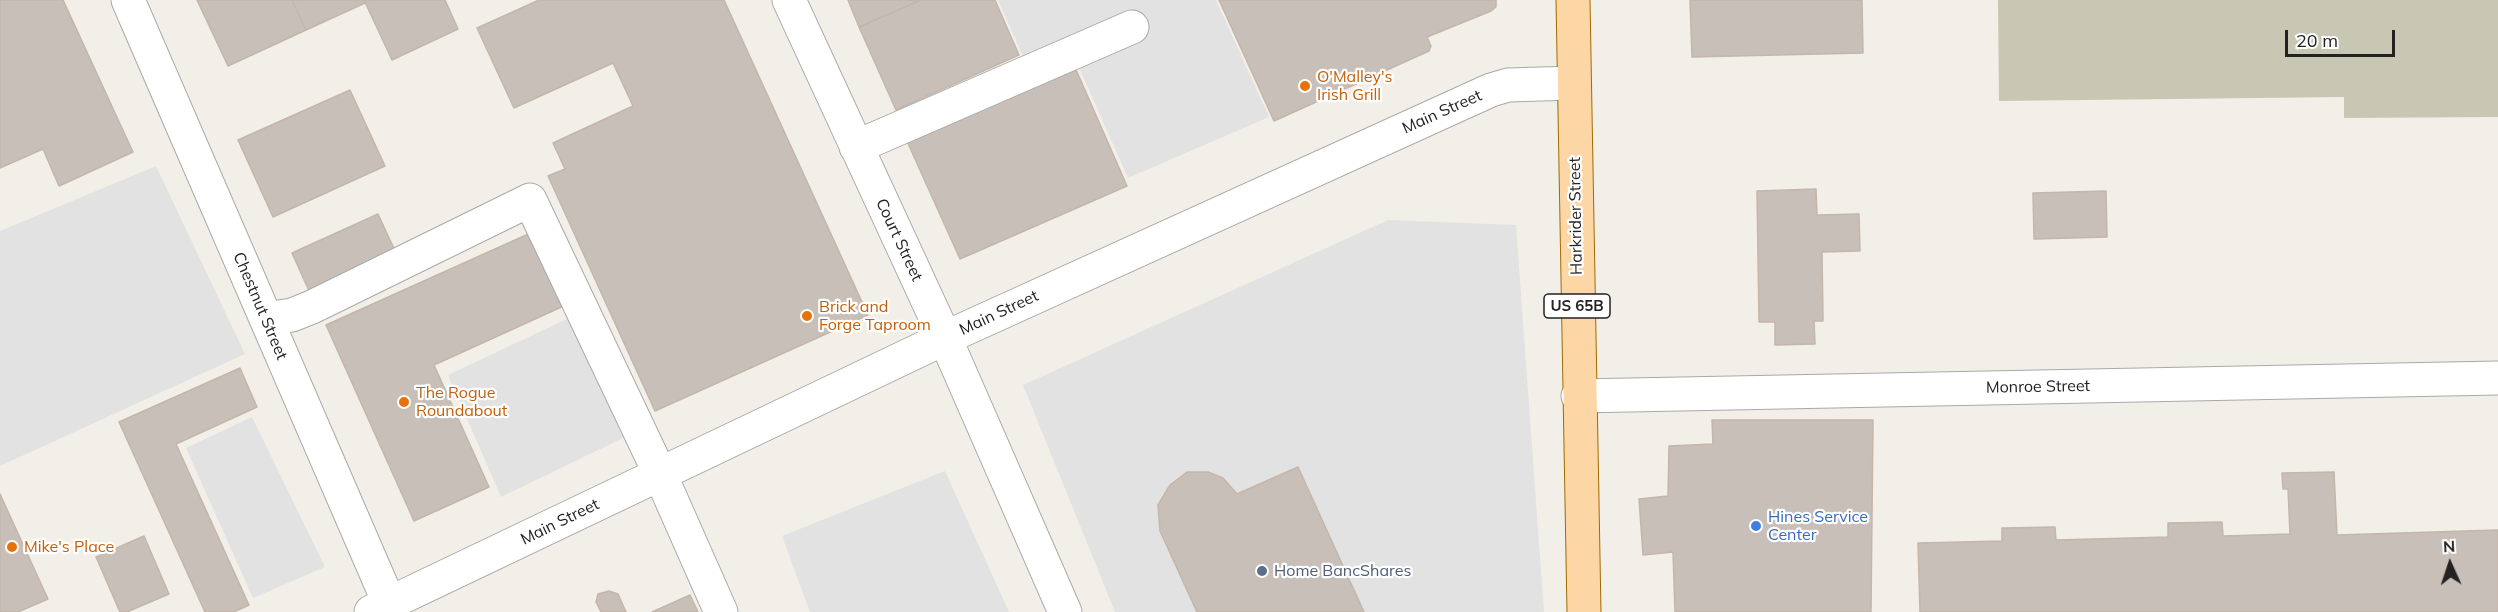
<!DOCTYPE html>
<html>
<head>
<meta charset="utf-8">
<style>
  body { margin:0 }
  #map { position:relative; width:2498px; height:612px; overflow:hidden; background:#f2efe9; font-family:Mulish,sans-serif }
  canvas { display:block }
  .north { position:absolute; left:2420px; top:534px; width:60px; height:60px; -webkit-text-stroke:4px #fff; paint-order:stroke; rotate:357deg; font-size:16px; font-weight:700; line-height:24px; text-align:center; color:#222 }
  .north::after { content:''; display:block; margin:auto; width:21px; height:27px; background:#222; clip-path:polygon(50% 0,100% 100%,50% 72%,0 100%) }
  .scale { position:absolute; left:2285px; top:30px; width:110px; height:27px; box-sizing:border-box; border:3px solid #222; border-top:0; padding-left:8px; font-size:18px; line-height:21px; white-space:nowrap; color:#222; -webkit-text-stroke:4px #fff; paint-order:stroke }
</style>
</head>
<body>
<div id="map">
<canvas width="2498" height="612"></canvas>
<div class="north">N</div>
<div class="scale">20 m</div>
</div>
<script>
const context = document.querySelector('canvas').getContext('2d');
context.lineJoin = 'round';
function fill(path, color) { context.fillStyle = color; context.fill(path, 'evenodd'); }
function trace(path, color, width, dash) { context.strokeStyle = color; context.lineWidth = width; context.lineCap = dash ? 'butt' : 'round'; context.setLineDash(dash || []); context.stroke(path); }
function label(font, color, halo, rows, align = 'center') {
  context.font = font + ' Mulish,sans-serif'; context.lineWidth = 4.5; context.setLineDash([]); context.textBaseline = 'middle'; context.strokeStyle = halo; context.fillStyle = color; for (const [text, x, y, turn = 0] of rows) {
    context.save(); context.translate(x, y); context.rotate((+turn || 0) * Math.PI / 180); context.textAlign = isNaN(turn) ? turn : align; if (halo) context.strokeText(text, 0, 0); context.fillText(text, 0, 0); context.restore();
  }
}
fill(new Path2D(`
  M1998,0H2498V117L2344,118V97L1999,101Z`), '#c7c7b4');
fill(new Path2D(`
  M998,0H1216L1269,117L1128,178L1073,54L1030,72Z
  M156,166L245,354L0,466V231Z
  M1388,220L1516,225L1544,612H1115L1023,385Z
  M571,317L623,438L501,497L448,375Z
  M252,417L325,567L253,598L186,448Z
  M945,471L1009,612H810L782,536Z`), '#e2e2e2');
const building = new Path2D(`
  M0,0H63L133,152L59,186L43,149L0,168Z
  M197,0H292L306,30L228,66Z
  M292,0H364L365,3L306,30Z
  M364,0H445L458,29L392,60Z
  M539,0H724L868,315L655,411L548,176L565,169L553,143L633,106L613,63L514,108L477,28Z
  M848,0H921L859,27Z
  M921,0H995L1019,55L896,110L859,27Z
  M1219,0H1496V7L1491,11L1427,37L1431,46L1429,51L1274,121Z
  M1690,0H1862L1863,53L1692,57Z
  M1074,65L1127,186L960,259L906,139Z
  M350,90L385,166L273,217L238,140Z
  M1816,189L1817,215L1859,214L1860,251L1822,252L1823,321H1814L1815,344L1775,345V322H1759L1757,191Z
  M2106,191L2107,237L2034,239L2033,193Z
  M378,214L396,253L310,293L292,253Z
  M535,231L568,304L434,365L489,487L414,521L326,325Z
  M240,368L257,407L176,444L249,605L234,612H205L119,422Z
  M1712,420H1873L1871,612H1675L1673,552L1643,555L1639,499L1668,496L1669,446L1713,444Z
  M1298,467L1364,612H1197L1160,531L1158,505L1170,485L1187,472H1208L1223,478L1237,494Z
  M2334,472L2337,535L2498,530V612H1920L1918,543L2002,541V528L2055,527L2056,540L2168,537V523L2222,522L2223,536L2290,534L2288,489H2283L2282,473Z
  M0,494L48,599L18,612H0Z
  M144,536L169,594L127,612H120L96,557Z
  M609,591L618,594L626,612H601L596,602L598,594Z
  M690,595L698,612H652Z`);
fill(building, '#c7bfb8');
trace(building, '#c4b6ab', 1.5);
const minor = new Path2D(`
  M128,0L393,612
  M789,0L945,338L1065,612
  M856,147L1132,27
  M266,319L292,315L312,307L530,200L660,474L721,612
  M1578,396L2498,378
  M371,612L945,338L1491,90L1508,85L1574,83`);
const major = new Path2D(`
  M1573,0L1584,612`);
trace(minor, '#a9a9a9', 35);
trace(major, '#a06b00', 35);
trace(minor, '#fff', 33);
trace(major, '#fcd6a4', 33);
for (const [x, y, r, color] of [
  [1305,86,6,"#e8710a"],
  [807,316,6,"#e8710a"],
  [404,402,6,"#e8710a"],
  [1756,526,6,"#3f7fe0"],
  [12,547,6,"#e8710a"],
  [1262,571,6,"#5c6f8a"]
]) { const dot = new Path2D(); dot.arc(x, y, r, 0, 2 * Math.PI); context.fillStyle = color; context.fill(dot); trace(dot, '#fff', 2); }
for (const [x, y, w] of [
  [1577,306,66]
]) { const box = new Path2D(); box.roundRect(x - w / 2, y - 12, w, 24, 4.5); context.fillStyle = '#fff'; context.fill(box); trace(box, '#222', 1.5); }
label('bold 15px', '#222', null, [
  ["US 65B",1577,306]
]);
label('16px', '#c56008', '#fff', [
  ["O'Malley's",1317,77],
  ["Irish Grill",1317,95],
  ["Brick and",819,307],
  ["Forge Taproom",819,325],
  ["The Rogue",416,393],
  ["Roundabout",416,411],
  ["Mike's Place",24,547]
], 'left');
label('16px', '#222', '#fff', [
  ["Main Street",1442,112,-24],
  ["Harkrider Street",1576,216,-91],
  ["Court Street",899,240,65],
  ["Chestnut Street",260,306,67],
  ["Main Street",999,313,-25],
  ["Monroe Street",2038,387,-1],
  ["Main Street",560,522,-26]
]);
label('16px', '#366cbe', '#fff', [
  ["Hines Service",1768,517],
  ["Center",1768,535]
], 'left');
label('16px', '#4e5e75', '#fff', [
  ["Home BancShares",1274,571]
], 'left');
</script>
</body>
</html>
